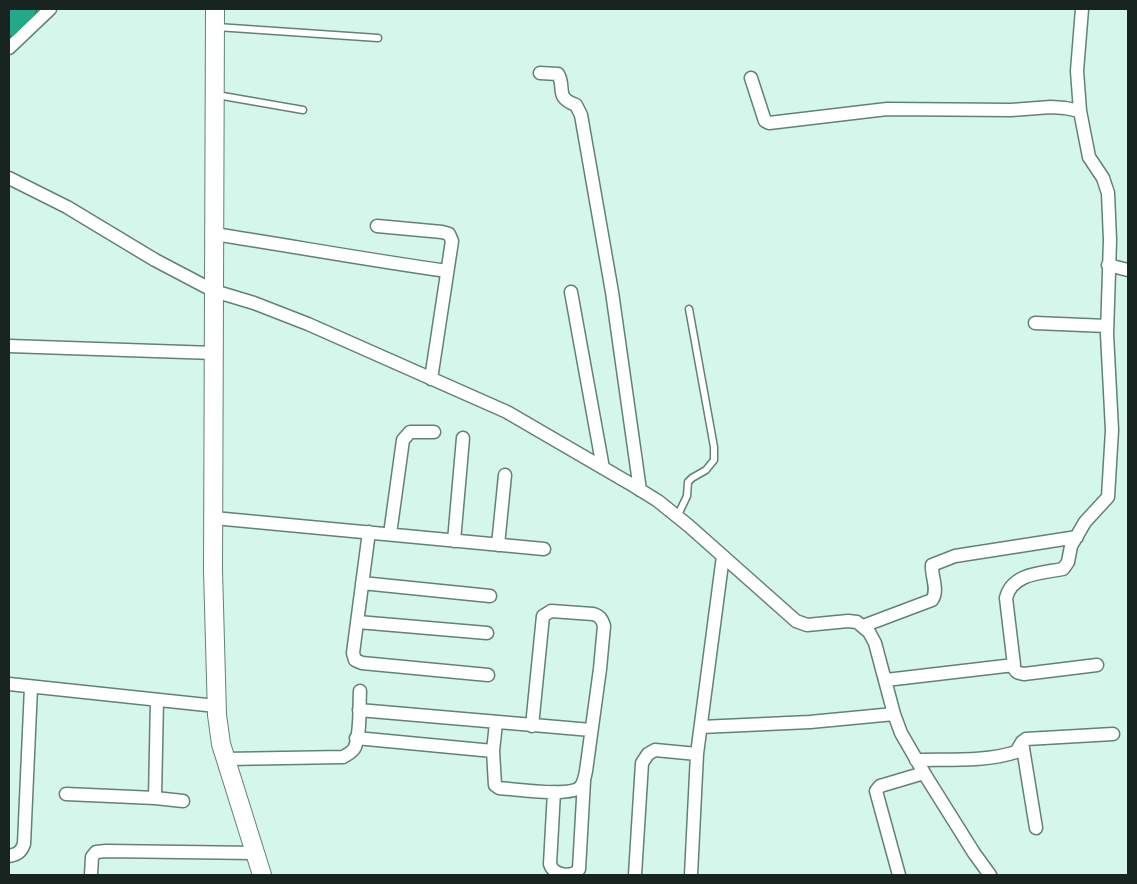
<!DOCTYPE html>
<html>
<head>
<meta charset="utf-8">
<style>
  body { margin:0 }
  #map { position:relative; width:1137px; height:884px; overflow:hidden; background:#d5f6ea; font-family:"Public Sans",sans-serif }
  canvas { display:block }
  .frame { position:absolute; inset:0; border:10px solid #182420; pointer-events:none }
</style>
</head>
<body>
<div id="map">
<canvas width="1137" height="884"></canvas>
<div class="frame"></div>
</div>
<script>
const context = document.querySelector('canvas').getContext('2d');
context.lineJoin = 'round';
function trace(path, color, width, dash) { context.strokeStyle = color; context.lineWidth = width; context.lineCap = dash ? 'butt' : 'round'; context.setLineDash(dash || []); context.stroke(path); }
const lane = new Path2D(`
  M217,27L378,38
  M217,95L303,110
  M677,517L687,496L688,482L692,478L706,470L714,460V447L689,309`);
const street = new Path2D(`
  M9,48L50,9
  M540,73L558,74C566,88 554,97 576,105L581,115L612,292L640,490
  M751,78L763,115L765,121L769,123L887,109L1011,110L1051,107L1065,108L1080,111
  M9,178L67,207L155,260L214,291L254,303L308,324L507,412L629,483L658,501L689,526L796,621L807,625L848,621L857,622L869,632L875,643L894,714L901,733L927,778L974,853L990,875
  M377,226L442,232L449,234L452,241L431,379
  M214,234C292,246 369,260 447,271
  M1108,265L1128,270
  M571,292L603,468
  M1035,323L1107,326
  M9,346L214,353
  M214,518L544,549
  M369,532L353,653L355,660L362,663L488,675
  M390,534L403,440L410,432H434
  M454,541L463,438
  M498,545L505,475
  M362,583L490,596
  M358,622L487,633
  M863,626L932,600C939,590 931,576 932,565L955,556L1077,537
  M1013,665C1015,672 1017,673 1024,674L1097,665
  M886,680L1014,665L1006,598C1012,573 1042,573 1063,569L1068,562L1071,546L1085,522L1108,497L1112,430L1107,334L1110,240L1108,193L1103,178L1089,157L1080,111L1077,71L1082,9
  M9,684L216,706
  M359,710L591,730
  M496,723L493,751L495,785L499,788C514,789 572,798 581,786C584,782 585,776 586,771L600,669L604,626C602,619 600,616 593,614L551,611L543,616L532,726
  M701,727L810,722L894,714
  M356,738L493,751
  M1022,742L1036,828
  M225,759L343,757C348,754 353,752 355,747C361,730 359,708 360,691
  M916,760C947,759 986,762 1016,752L1022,742L1026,739L1113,734
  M554,792L550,864C553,875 572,879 579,869L584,781
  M66,794L155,798L183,801
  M155,798L157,700
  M9,856C18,854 21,852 24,844L31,687
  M91,875L92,857L96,852L106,851L255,853
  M635,875L642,763L648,754L655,750L697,754
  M691,875L697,754L723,556
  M899,875L876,791L880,786L924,773`);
const secondary = new Path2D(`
  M215,9L213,570L217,715L221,744L262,875`);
const highway = new Path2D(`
  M9,25L25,9`);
trace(lane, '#638176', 9);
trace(street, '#638176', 15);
trace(secondary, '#638176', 20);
trace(highway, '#207a63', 25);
trace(lane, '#fff', 6);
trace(street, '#fff', 12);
trace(secondary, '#fff', 18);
trace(highway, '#25a887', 22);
</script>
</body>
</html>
